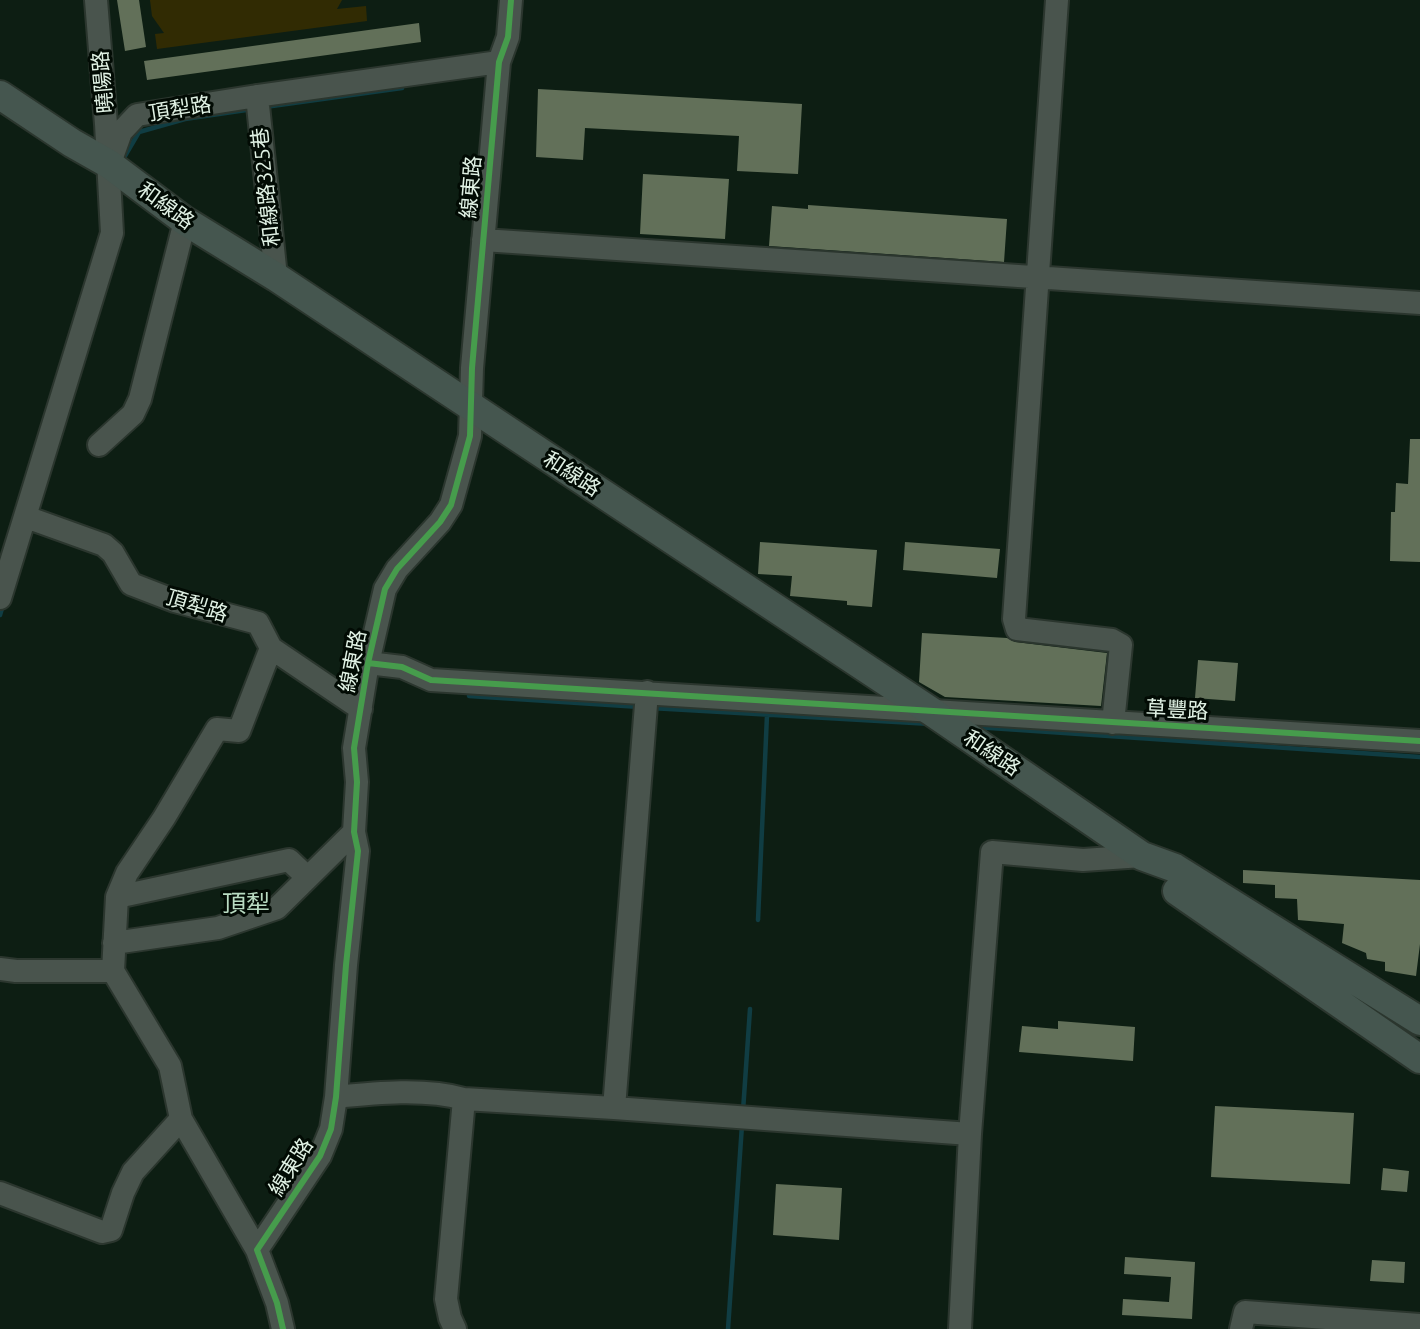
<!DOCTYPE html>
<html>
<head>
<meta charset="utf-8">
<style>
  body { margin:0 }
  canvas { display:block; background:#0d1e13 }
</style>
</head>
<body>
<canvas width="1420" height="1329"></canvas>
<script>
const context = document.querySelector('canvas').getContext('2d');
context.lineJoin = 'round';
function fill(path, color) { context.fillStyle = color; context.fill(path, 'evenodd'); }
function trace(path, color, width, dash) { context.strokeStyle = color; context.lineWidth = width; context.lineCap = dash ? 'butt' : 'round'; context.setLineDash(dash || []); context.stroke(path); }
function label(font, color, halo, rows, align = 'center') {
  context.font = font + ' Ubuntu,"Noto Sans TC",sans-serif'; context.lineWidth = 6; context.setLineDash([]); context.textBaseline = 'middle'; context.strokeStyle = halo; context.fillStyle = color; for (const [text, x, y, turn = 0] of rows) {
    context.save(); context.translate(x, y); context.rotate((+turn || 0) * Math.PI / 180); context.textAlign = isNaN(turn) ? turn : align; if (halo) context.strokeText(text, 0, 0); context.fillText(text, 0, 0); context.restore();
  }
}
fill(new Path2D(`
  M150,0H342L337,9L366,6L367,21L157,49L155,34L164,33L152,16Z`), '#312b03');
trace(new Path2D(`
  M265,107L402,88
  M122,161L139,132L185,119L253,109
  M0,615L3,605
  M469,696L640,707
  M651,708L931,724
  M975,727L1420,757
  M758,920L767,715
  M743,1111L750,1009
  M728,1329L742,1125`), '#103d43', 4.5);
fill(new Path2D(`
  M117,0H139L146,47L125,51Z
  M419,23L421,42L147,80L144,61Z
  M538,89L802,104L798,174L737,171L739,136L585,128L583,160L536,157Z
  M643,174L729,179L725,239L640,234Z
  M808,205L1007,219L1004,262L769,246L772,206L808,209Z
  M1410,439H1420V562L1390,561L1391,512H1395L1396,483L1408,484Z
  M760,542L877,550L872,607L847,605V601L790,596L792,576L758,574Z
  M905,542L1000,549L997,578L903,570Z
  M922,633L1007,638L1015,642L1107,653L1101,706L945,697L919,682Z
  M1198,660L1238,663L1235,701L1195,698Z
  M1243,870L1420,880V944L1416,976L1385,971V962L1367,959L1366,953L1342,943L1344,924L1298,920L1297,899L1275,898V885L1243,883Z
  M1058,1021L1135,1027L1133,1061L1019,1052L1022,1026L1058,1029Z
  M1215,1106L1354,1113L1350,1184L1211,1177Z
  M1383,1168L1409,1171L1407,1192L1381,1190Z
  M776,1184L842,1188L839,1240L773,1235Z
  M1125,1257L1195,1262L1192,1319L1122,1315L1123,1299L1169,1302L1171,1277L1124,1274Z
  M1372,1260L1405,1262L1404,1283L1370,1281Z`), '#627059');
const minor = new Path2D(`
  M1057,0L1014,619L1017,629L1112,640L1121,645L1113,723
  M257,96L276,277
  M111,160L121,132L137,115L257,96L499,62
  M483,240C795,260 1107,284 1420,303
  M99,445L133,414L140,399L185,221
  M26,517L104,545L113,553L131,584L175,601L258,623L271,648L361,709
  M0,598L112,233L106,124L96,0
  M271,648L239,731L217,729L164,818L127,873L117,897L113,971L170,1066L181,1119L257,1250L277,1303L283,1329
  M368,663L402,667L431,680L1420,741
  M117,897L289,860L307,877
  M114,943L218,928L277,908L354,832
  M0,969L16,971H113
  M336,1097C376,1093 425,1088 464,1099
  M614,1108L647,692
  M0,1193L102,1232L111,1230L123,1193L133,1172L181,1119
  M257,1250L320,1156L331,1129L336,1097L346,965L358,851L354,832L357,782L354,748L368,663L385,589L397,569L440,522L451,505L470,436L472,368L499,62L508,37L511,0
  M455,1329L450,1318L446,1299L464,1099L614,1108L970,1134
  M960,1329L970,1134L992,852L1083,860L1142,856
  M1241,1329L1245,1312L1420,1325`);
const major = new Path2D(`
  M0,95L72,143L109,164L185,221L276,277L932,712L1142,856L1175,868L1420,1021
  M1177,891L1420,1059`);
trace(minor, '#2b362e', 26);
trace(major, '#2b362e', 32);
trace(minor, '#49544d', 22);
trace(major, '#45564f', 28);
trace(new Path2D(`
  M368,663L402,667L431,680L1420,741
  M283,1329L277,1303L257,1250L320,1156L331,1129L336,1097L346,965L358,851L354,832L357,782L354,748L368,663L385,589L397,569L440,522L451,505L470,436L472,368L499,62L508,37L511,0`), '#469c4c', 6);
label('21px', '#e0f1e4', '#020b04', [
  ["曉陽路",103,82,-95],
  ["頂犁路",180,109,-9],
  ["和線路325巷",266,187,-96],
  ["線東路",471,187,-85],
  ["和線路",166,206,36],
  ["和線路",572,474,33],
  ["頂犁路",197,606,17],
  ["線東路",353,661,-79],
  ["草豐路",1177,710,3],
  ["和線路",992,753,34],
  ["線東路",291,1167,-58]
]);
label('24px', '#b9dbc2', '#020b04', [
  ["頂犁",246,904]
]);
</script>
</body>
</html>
